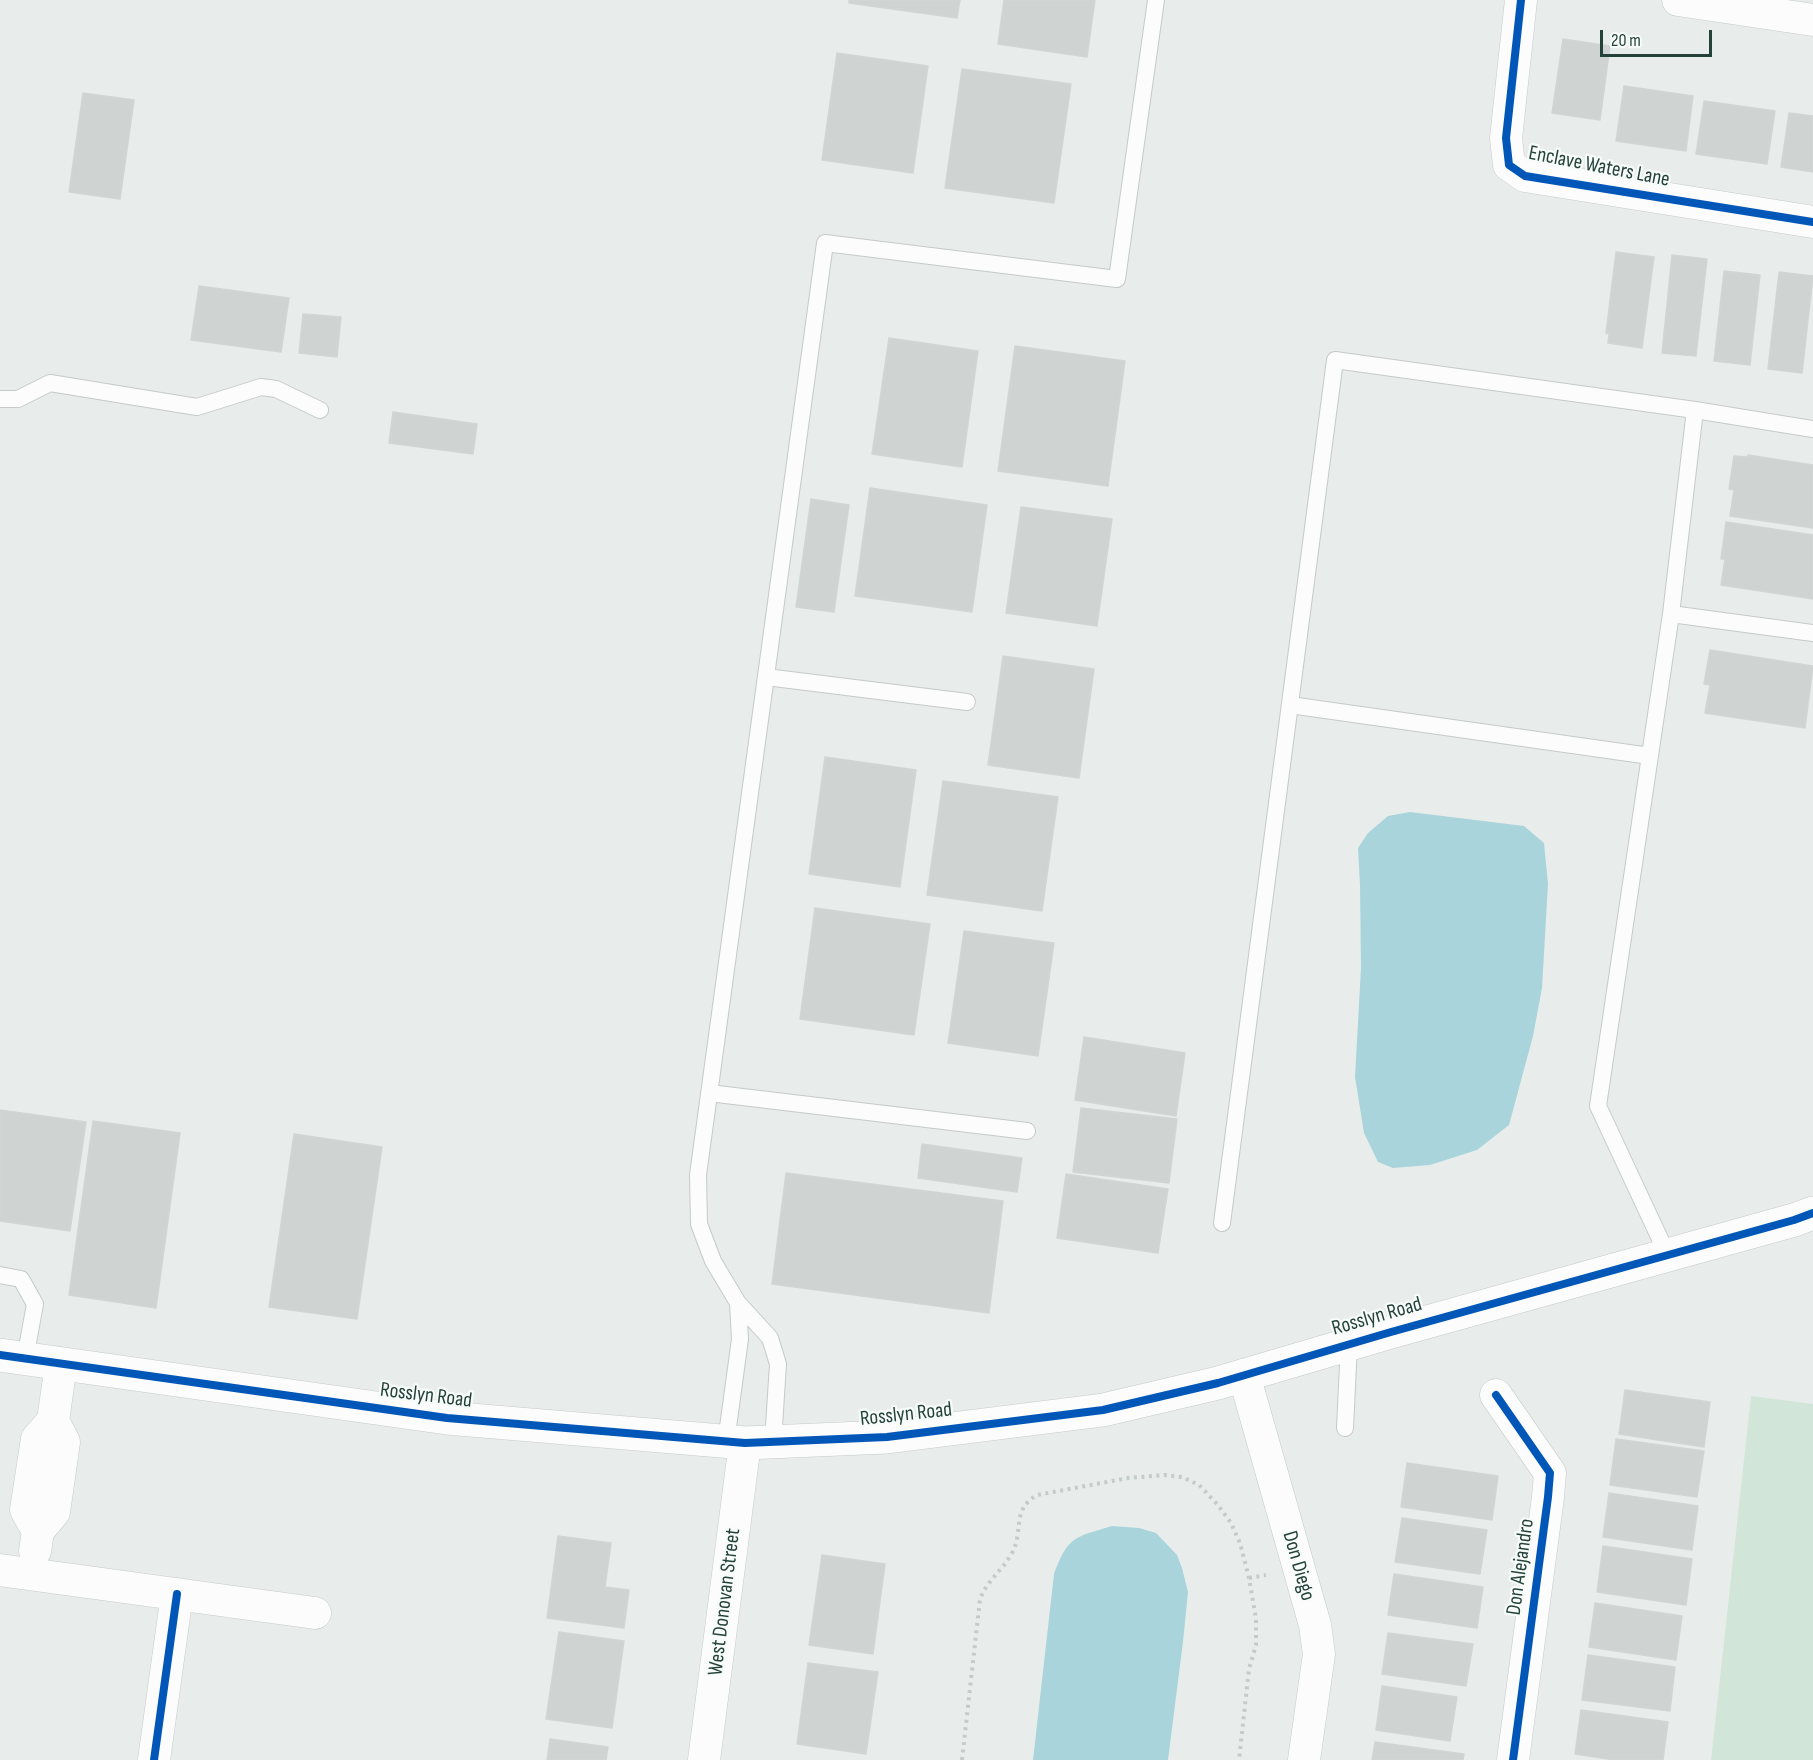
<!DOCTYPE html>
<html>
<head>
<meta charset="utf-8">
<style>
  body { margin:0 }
  #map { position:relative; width:1813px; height:1760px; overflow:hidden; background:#e8edeb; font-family:"Sofia Sans Condensed",sans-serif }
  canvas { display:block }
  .scale { position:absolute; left:1600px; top:30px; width:112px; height:27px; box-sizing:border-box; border:3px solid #24423a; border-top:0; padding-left:8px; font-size:18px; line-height:21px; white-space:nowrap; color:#24423a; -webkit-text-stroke:4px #f7fbf9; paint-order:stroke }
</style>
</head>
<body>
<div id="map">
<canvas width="1813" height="1760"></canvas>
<div class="scale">20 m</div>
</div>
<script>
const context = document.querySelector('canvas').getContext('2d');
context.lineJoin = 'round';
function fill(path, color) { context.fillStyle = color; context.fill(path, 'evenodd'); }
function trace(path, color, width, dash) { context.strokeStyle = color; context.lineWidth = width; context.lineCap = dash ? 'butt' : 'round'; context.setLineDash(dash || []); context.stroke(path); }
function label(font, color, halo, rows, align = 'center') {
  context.font = font + ' "Sofia Sans Condensed",sans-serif'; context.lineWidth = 4.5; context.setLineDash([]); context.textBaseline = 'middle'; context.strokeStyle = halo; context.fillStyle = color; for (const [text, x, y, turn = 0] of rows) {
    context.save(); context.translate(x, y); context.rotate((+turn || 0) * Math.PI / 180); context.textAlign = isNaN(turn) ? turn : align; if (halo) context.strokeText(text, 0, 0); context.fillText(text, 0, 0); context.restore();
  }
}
fill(new Path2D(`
  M1751,1396L1813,1404V1760H1711Z`), '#d1e6d8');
fill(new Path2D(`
  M1410,812L1524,826L1544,843L1548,884L1542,988L1533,1036L1509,1125L1477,1150L1430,1165L1393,1168L1378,1162L1364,1133L1355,1077L1361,968L1360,885L1358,848L1368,833L1388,816Z
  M1112,1526L1139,1528L1156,1533L1177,1555L1182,1568L1188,1592L1183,1642L1168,1760H1033L1054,1574C1069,1535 1074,1538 1112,1526Z`), '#a9d4db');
const building = new Path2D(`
  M849,0H960L957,18L849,3Z
  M1004,0H1095L1087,57L998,44Z
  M1563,39L1610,46L1600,120L1552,113Z
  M837,53L928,66L913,173L822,160Z
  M962,69L1071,84L1054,203L945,188Z
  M1624,86L1693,96L1686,151L1616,141Z
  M83,93L134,100L120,199L69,192Z
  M1704,101L1775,111L1767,164L1696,154Z
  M1789,113L1813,116V172L1781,167Z
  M1616,252L1654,257L1642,348L1608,343L1609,334L1606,333Z
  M1672,255L1707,259L1696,356L1662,353Z
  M1724,271L1760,275L1750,365L1714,361Z
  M1779,272L1813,276L1802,373L1768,369Z
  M199,286L289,298L281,352L191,340Z
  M303,314L341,317L337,357L299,353Z
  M889,338L978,351L962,467L872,454Z
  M1015,346L1125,361L1108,486L998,471Z
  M393,412L477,424L473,454L389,443Z
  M1748,455L1813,465V528L1730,516L1734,490L1729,489L1734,456L1748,457Z
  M870,488L987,505L972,612L855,596Z
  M811,499L849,505L834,612L796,607Z
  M1021,507L1112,519L1097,626L1006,613Z
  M1726,522L1813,535V599L1721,585L1725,559H1721Z
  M1710,650L1813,666L1805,728L1705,713L1710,685L1704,684Z
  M1003,656L1094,669L1079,778L988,765Z
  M825,757L916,770L900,887L809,874Z
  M943,781L1058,797L1042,911L927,895Z
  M815,908L930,924L914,1035L800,1019Z
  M964,931L1054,943L1038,1056L948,1043Z
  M1084,1037L1185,1053L1176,1116L1075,1100Z
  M1081,1108L1177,1119L1169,1183L1073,1172Z
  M0,1110L86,1122L70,1231L0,1221Z
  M93,1121L180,1133L156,1308L69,1295Z
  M294,1134L382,1147L357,1319L269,1307Z
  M922,1144L1022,1158L1017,1192L918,1178Z
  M786,1173L1003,1201L989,1313L772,1284Z
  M1066,1174L1168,1189L1158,1253L1057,1238Z
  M1625,1390L1710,1402L1704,1447L1619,1434Z
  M1616,1439L1704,1451L1697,1497L1610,1485Z
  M1407,1463L1498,1476L1492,1520L1401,1507Z
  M1609,1493L1698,1506L1692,1550L1603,1537Z
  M1402,1518L1487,1530L1480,1574L1395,1562Z
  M558,1536L611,1543L605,1587L629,1590L624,1628L547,1618Z
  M1603,1546L1692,1559L1686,1605L1597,1592Z
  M822,1555L885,1564L873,1654L809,1645Z
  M1394,1574L1483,1587L1477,1628L1388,1615Z
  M1595,1603L1682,1616L1676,1660L1589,1647Z
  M559,1632L624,1641L612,1728L546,1719Z
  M1388,1633L1473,1644L1466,1686L1382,1674Z
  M1588,1655L1675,1667L1670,1711L1582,1700Z
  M808,1663L878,1672L866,1754L797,1744Z
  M1382,1686L1457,1697L1450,1741L1376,1730Z
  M1581,1710L1668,1722L1663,1760H1615L1575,1754Z
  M550,1739L608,1747L606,1760H547Z
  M1375,1742L1464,1754L1463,1760H1372Z`);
fill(building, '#cfd4d2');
trace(building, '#d1d6d4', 1.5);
const service = new Path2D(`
  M0,399H18L50,383L197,407L261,387L276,389L320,410
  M1671,614L1813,633
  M766,677L967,702
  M1290,705L1650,756
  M709,1093L1027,1131
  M1222,1223L1335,360L1695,410
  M1668,1256L1598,1106L1671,614L1695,410L1813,429
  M0,1275L21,1279L35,1304L25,1359
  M1345,1428L1349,1344
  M726,1442L740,1339L738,1303
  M773,1442L778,1364L770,1338L738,1303L713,1261L699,1224L698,1175L825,243L1117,279L1156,0`);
const minor = new Path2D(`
  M1521,0L1506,138L1509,165L1525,176L1813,222
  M1678,0L1813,20
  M1244,1375L1315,1625L1319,1654L1304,1760
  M1496,1395L1550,1473L1548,1497L1513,1760
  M38,1531L26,1510L37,1439L53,1421L61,1364
  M35,1551L38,1531L54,1512L64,1442L53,1421
  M0,1570L315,1613
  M154,1760L177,1594
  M704,1760L745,1443`);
const tertiary = new Path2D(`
  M0,1355L447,1418L745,1443L887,1437L1103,1410L1218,1383L1391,1332L1794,1220L1813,1213`);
trace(service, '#c5cac8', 18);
trace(minor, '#c5cac8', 33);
trace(tertiary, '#c5cac8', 34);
trace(new Path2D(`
  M1249,1578L1266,1575
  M962,1760L980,1599C988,1579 1003,1570 1012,1553C1024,1531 1011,1510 1037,1495L1128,1478L1164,1475L1182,1477L1199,1485L1218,1505L1231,1523L1240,1543L1249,1578L1256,1619V1645L1249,1669L1239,1760`), '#c3ccca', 4, [3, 4.5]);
trace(service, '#fcfcfc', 16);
trace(minor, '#fcfcfc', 32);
trace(tertiary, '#fcfcfc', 33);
trace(new Path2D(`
  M1521,0L1506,138L1509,165L1525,176L1813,222
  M0,1355L447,1418L745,1443L887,1437L1103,1410L1218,1383L1391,1332L1794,1220L1813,1213
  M1496,1395L1550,1473L1548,1497L1513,1760
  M154,1760L177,1594`), '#0057b8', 8);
label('21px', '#24423a', '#f7fbf9', [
  ["Enclave Waters Lane",1599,167,11],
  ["Rosslyn Road",1377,1317,-16],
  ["Rosslyn Road",426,1396,7],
  ["Rosslyn Road",906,1415,-6],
  ["Don Diego",1298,1566,74],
  ["Don Alejandro",1521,1567,-82],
  ["West Donovan Street",725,1602,-83]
]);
</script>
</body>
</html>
